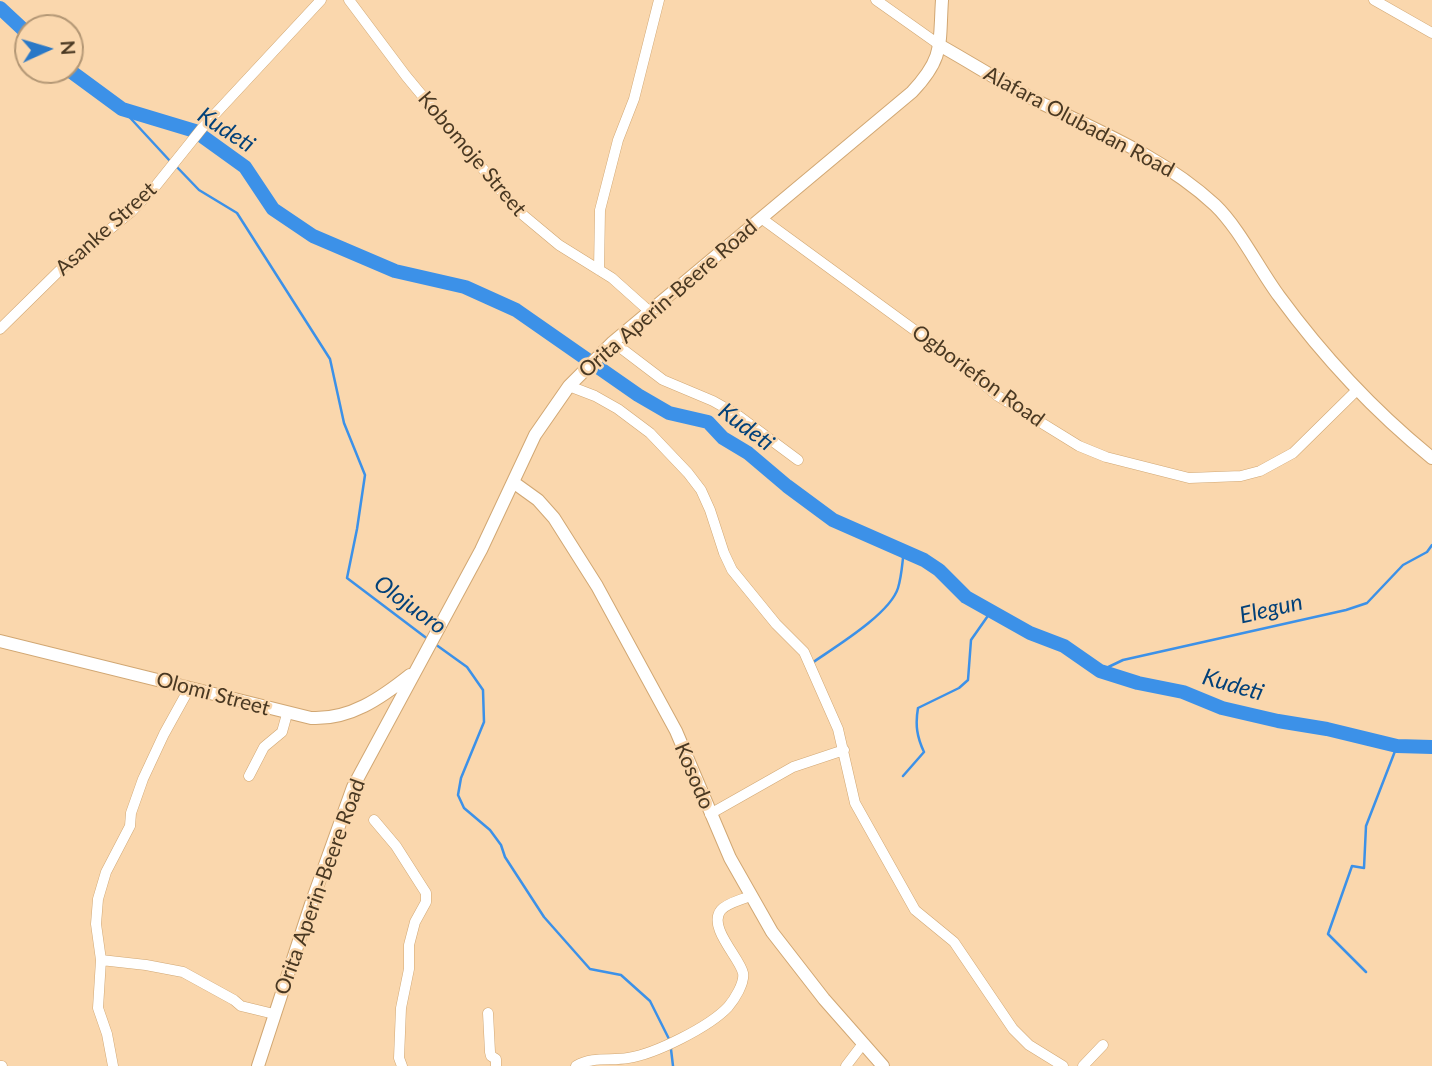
<!DOCTYPE html>
<html>
<head>
<meta charset="utf-8">
<style>
  body { margin:0 }
  #map { position:relative; width:1432px; height:1066px; overflow:hidden; background:#fad7ad; font-family:Lato,sans-serif }
  canvas { display:block }
  .north { position:absolute; left:14px; top:14px; width:70px; height:70px; box-sizing:border-box; background:#fad7ad; border:2px solid #b39775; border-radius:50%; rotate:86deg; font-size:19px; font-weight:700; line-height:28px; text-align:center; color:#493822 }
  .north::after { content:''; display:block; margin:auto; width:24px; height:32px; background:#2978c7; clip-path:polygon(50% 0,100% 100%,50% 72%,0 100%) }
</style>
</head>
<body>
<div id="map">
<canvas width="1432" height="1066"></canvas>
<div class="north">N</div>
</div>
<script>
const context = document.querySelector('canvas').getContext('2d');
context.lineJoin = 'round';
function trace(path, color, width, dash) { context.strokeStyle = color; context.lineWidth = width; context.lineCap = dash ? 'butt' : 'round'; context.setLineDash(dash || []); context.stroke(path); }
function label(font, color, halo, rows, align = 'center') {
  context.font = font + ' Lato,sans-serif'; context.lineWidth = 5; context.setLineDash([]); context.textBaseline = 'middle'; context.strokeStyle = halo; context.fillStyle = color; for (const [text, x, y, turn = 0] of rows) {
    context.save(); context.translate(x, y); context.rotate((+turn || 0) * Math.PI / 180); context.textAlign = isNaN(turn) ? turn : align; if (halo) context.strokeText(text, 0, 0); context.fillText(text, 0, 0); context.restore();
  }
}
trace(new Path2D(`
  M122,109L170,161
  M175,165L199,190L237,213L330,359L344,423L365,475L357,529L347,578L429,640
  M435,644L467,667L483,690L484,722L461,778L458,795L464,808L490,830L501,845L505,857L544,917L590,969L621,975L650,1001L670,1041L673,1066
  M812,663C835,647 890,614 898,588C902,575 902,564 904,550
  M1100,671L1123,660L1346,610L1367,603L1403,565L1427,552L1432,545
  M903,776L924,752C917,737 915,725 918,708L959,688L968,680L971,640L992,610
  M1366,972L1328,934L1352,866L1364,868L1366,826L1397,746`), '#3c91e8', 2.5);
trace(new Path2D(`
  M0,8L28,34
  M69,70L122,109L195,131L245,167L273,209L313,236L395,271L465,287L516,310L638,395L669,413L708,422L723,438L748,453L787,486L833,520L924,560L939,570L966,597L1030,633L1064,646L1100,671L1138,683L1183,692L1222,708L1278,721L1327,729L1397,746L1432,747`), '#3c91e8', 14);
const minor = new Path2D(`
  M349,0L406,76L517,210L559,245L612,278L649,311
  M876,0L941,46
  M1374,0L1432,33
  M761,218L939,348L998,396L1079,446L1106,457L1189,478L1241,476L1260,471L1293,453L1357,390
  M599,270L600,210L618,140L634,99L659,0
  M0,329L60,270L131,212L154,188L203,127L321,0
  M613,342L663,380L713,401L736,414L798,460
  M569,386L595,396L618,409L650,433L688,473L701,490L710,510L724,553L732,570L776,624L804,652L838,729L855,803L915,910L954,942L1013,1029L1029,1045L1063,1066
  M249,776L264,747L282,732L287,714
  M710,814L793,767L844,750
  M374,820L396,846L426,893V902L415,922L409,945V969L401,1008L399,1058L402,1066
  M101,960L146,965L183,972L234,1000L241,1006L274,1014
  M488,1013L490,1052L491,1056L496,1059V1066
  M0,1066H2
  M113,1066L107,1034L98,1008L101,960L96,924L98,899L106,872L130,826L131,813L143,779L164,734L190,687
  M576,1066C592,1056 611,1061 628,1058C655,1054 709,1027 728,1007C734,1000 745,983 743,973C740,958 707,927 721,910C727,903 741,900 750,896
  M846,1066L862,1045
  M1083,1066L1103,1045`);
const tertiary = new Path2D(`
  M941,46C973,64 1004,84 1037,101C1100,132 1163,157 1215,205C1239,228 1259,269 1279,296C1323,356 1374,411 1432,458`);
const secondary = new Path2D(`
  M513,482L538,500L554,518L597,586L676,731L730,858L772,932L824,999L883,1066
  M0,641L311,718C350,720 381,698 410,675
  M258,1066L311,904L353,787L481,550L535,435L569,386L613,342L912,92C945,57 939,44 942,0`);
trace(minor, '#d1a773', 11);
trace(tertiary, '#d1a773', 14);
trace(secondary, '#d1a773', 14);
trace(minor, '#fff', 10);
trace(tertiary, '#fff', 12);
trace(secondary, '#fff', 12);
label('21px', '#493822', '#fad7ad', [
  ["Alafara Olubadan Road",1079,122,28],
  ["Kobomoje Street",472,154,50],
  ["Asanke Street",106,229,-42],
  ["Orita Aperin-Beere Road",668,299,-41],
  ["Ogboriefon Road",978,376,36],
  ["Olomi Street",213,694,15],
  ["Kosodo",694,776,67],
  ["Orita Aperin-Beere Road",320,887,-70]
]);
label('italic 23px', '#024179', '#fad7ad', [
  ["Kudeti",226,130,33],
  ["Kudeti",746,427,37],
  ["Olojuoro",410,605,36],
  ["Elegun",1271,609,-13],
  ["Kudeti",1233,685,16]
]);
</script>
</body>
</html>
